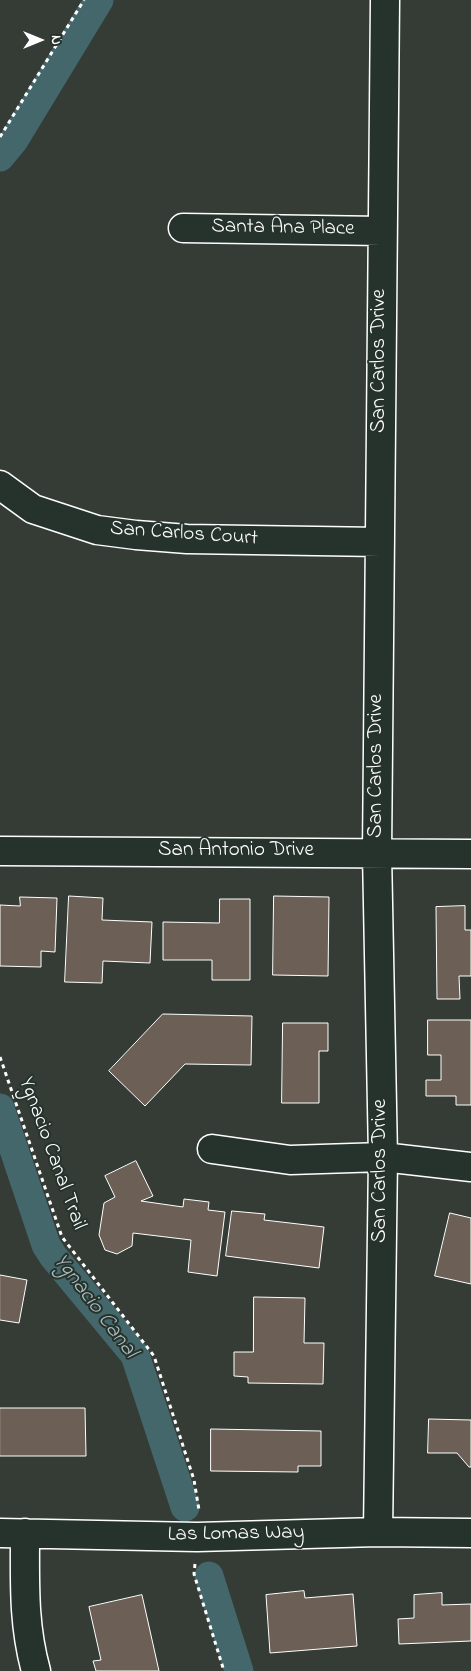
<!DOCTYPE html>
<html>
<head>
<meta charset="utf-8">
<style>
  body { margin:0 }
  #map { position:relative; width:471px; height:1671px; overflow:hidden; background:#343c35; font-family:"Indie Flower",sans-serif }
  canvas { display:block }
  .north { position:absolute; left:15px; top:15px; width:50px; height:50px; -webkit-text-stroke:4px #26332d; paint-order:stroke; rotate:90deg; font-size:14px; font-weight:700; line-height:20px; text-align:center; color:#fff }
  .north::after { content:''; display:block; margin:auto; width:18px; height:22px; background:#fff; clip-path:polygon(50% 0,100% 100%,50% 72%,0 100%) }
</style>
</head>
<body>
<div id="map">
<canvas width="471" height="1671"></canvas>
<div class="north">N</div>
</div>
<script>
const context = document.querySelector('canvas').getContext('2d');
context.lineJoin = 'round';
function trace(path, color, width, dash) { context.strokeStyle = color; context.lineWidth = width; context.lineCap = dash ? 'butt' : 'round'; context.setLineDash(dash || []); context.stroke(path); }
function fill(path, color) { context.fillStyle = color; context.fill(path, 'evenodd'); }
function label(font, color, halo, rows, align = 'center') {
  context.font = font + ' "Indie Flower",sans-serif'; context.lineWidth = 4; context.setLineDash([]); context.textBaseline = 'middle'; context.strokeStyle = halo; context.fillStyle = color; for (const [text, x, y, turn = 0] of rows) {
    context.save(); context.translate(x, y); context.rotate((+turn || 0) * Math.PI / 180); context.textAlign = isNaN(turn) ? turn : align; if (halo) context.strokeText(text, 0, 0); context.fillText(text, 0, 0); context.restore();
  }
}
trace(new Path2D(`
  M0,157L14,140L99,0
  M0,1108L46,1245L53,1256L135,1355L185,1507
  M209,1576L239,1671`), '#44676b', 29);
const building = new Path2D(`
  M69,896L103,898L102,920L152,922L150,963L103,961L102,983L65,982Z
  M274,896L329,897L328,976L273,975Z
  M20,897L57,898L55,952L41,951V967L0,966V905L20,906Z
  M220,899H250V980H212V960H163V922L219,923Z
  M465,906V930H471V976H459L460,999H437L436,907Z
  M163,1014L252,1016L251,1065L185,1064L145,1106L109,1071Z
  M428,1020H471V1105H456V1096H426V1080H441V1055H428Z
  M283,1023H328V1051H319V1103H282Z
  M136,1161L153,1196L141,1201L183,1207L184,1199L209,1202L208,1210L225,1212L217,1276L188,1272L191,1240L133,1233L132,1246L117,1254L105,1250L99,1235L104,1203L115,1197L105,1176Z
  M232,1211L265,1214L264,1220L324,1227L319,1268L226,1256Z
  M450,1213L471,1218V1284L435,1276Z
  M0,1275L27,1280L19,1323L0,1320Z
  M254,1297L305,1298L304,1343H324L323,1384L248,1383V1377L234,1376V1352H253Z
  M0,1408H85L86,1456H0Z
  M429,1419L471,1420V1467H469L457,1453H428Z
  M211,1429L321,1431V1466H298V1472L211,1471Z
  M304,1591L305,1598L353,1594L357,1646L270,1653L266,1595Z
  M442,1593V1605L471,1604V1641L399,1644L398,1619L414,1618V1595Z
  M142,1595L159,1671H96L93,1661L101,1660L89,1607Z`);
fill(building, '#6c6056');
trace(building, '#fff', 1);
const minor = new Path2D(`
  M183,228L382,231
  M0,485L33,509L97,530L136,535L187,539L380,542
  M0,851L471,854
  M212,1149L290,1160L383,1157L471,1167
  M378,1532L383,1157L377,853L385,0
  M0,1533L197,1537L378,1532L471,1533
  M25,1533C25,1582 23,1624 36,1671`);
trace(minor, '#fff', 31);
trace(new Path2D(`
  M0,137L84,0
  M0,1057L62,1237L154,1356L194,1480L199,1510
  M195,1564L194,1574L224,1671`), '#fff', 3, [4, 4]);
trace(minor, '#26332d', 28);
label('21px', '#fff', '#26332d', [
  ["Santa Ana Place",283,229,1],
  ["San Carlos Drive",381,361,-90],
  ["San Carlos Court",184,535,4],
  ["San Carlos Drive",378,766,-90],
  ["San Antonio Drive",236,852],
  ["Ygnacio Canal Trail",51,1154,70],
  ["San Carlos Drive",382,1171,-90],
  ["Las Lomas Way",236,1535,-1]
]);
label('italic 22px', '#abbbbc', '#26332d', [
  ["Ygnacio Canal",94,1307,53]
]);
</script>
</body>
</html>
